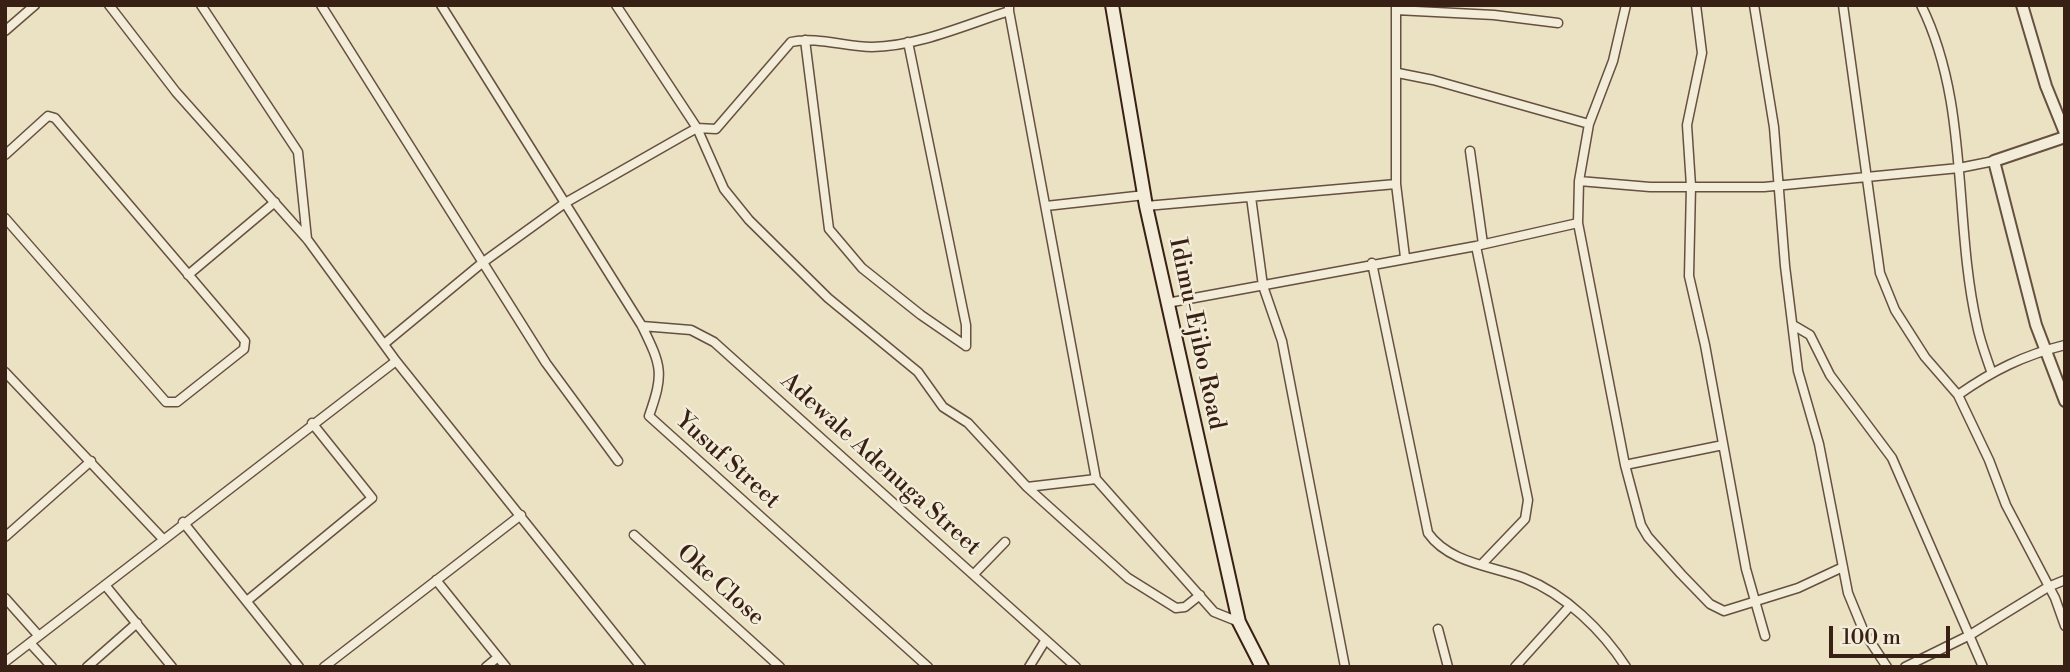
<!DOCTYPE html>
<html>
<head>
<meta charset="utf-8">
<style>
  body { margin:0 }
  #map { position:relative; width:2070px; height:672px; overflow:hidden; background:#ebe1c3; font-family:"Libre Bodoni",serif }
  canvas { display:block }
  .frame { position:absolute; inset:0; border:7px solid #392015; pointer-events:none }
  .scale { position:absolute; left:1829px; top:626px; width:121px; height:32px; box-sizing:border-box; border:4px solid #392015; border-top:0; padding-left:9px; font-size:21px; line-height:24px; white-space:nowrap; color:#392015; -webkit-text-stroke:5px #f2ecd8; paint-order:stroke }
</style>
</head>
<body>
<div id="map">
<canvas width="2070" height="672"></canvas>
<div class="frame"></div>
<div class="scale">100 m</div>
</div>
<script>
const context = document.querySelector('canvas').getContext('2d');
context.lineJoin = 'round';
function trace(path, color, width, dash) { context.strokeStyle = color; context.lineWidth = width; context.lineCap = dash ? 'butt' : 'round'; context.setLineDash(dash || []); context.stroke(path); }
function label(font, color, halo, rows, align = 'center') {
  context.font = font + ' "Libre Bodoni",serif'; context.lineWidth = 5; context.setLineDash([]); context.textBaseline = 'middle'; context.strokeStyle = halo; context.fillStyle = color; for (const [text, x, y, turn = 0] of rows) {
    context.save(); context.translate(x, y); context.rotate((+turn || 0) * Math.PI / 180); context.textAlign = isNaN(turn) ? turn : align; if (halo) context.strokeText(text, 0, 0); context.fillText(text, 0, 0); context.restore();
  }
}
const minor = new Path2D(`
  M109,5L176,92L307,239L396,361L641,667
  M201,5L298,152L307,239
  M321,5L546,363L618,461
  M441,5L642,326C662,367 664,373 649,416L928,667
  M616,5L697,128L724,189L749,220L828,298L918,372L943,407L968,423L1027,487L1096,479L1214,612L1239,622
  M1396,5V184L1405,257
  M1696,5L1702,53L1687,125L1691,186L1689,276L1705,345L1746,569L1765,636
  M1754,5L1774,127L1785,266L1798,371L1819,444L1848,593L1864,632L1887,667
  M1843,5L1880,273L1895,310L1925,357L1958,395L1989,460L2006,505L2055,598L2065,626
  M1921,5C1970,104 1953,220 1977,325C1980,341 1986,356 1991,371
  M1396,10L1494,15L1558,23
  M1009,11L1096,479
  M5,31L35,5
  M805,40L829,229L862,268L921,315L966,346
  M908,42L966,325V346
  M1398,73L1433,80L1589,124
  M1470,151L1483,244
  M5,155L48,116L55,118L245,341L244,349L177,402H166L5,218
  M1579,181L1650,187H1764L1959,168L1994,161
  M1251,197L1263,286L1282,341L1345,667
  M1046,206L1145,195
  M1146,206L1396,184
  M1578,223L1625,465L1641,525L1648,537L1681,574L1710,604L1724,611L1798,588L1843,567
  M1476,246L1528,500L1525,519L1481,565
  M1372,263L1428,533C1449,563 1492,566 1524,578C1565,594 1603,631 1626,667
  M188,275L275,202
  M1167,303L1476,246L1578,223L1579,181L1589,124L1613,61L1626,5
  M1793,325L1810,335L1830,375L1892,458L1983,667
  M642,326L691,330L714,342L1076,667
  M384,344L482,263L565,203L686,134L697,128L716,129L791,42C816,36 846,47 872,47C919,46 965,25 1009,11V5
  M5,372L163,539
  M1958,395C1992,371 2024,355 2065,345
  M1625,465L1723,445
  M1027,487L1128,578L1176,608L1185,607L1200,595
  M183,522L299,667
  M634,535L780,667
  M5,537L91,461
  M974,574L1005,542
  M436,580L506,667
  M105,585L172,667
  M5,598L38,635
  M248,600L372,498L312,423
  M1438,629L1448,667
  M30,643L52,667
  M5,662L396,361
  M87,667L137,623
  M324,667L521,515
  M486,667L498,657
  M1029,667L1045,641
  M1515,667L1569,607
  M1905,667L1970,635L2048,587L2065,580`);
const tertiary = new Path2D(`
  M2022,5L2046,86L2065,133
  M2065,137L1994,161L2036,325L2065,401`);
const secondary = new Path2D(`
  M1112,5L1146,206L1239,622L1262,667`);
trace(minor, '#665040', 11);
trace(tertiary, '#665040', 14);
trace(secondary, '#392015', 16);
trace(minor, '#f2ecd8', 8);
trace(tertiary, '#f2ecd8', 10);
trace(secondary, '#f2ecd8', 12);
label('24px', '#392015', '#f2ecd8', [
  ["Idimu-Ejibo Road",1196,334,78],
  ["Yusuf Street",727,461,42],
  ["Adewale Adenuga Street",880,465,42],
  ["Oke Close",720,586,42]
]);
</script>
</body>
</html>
